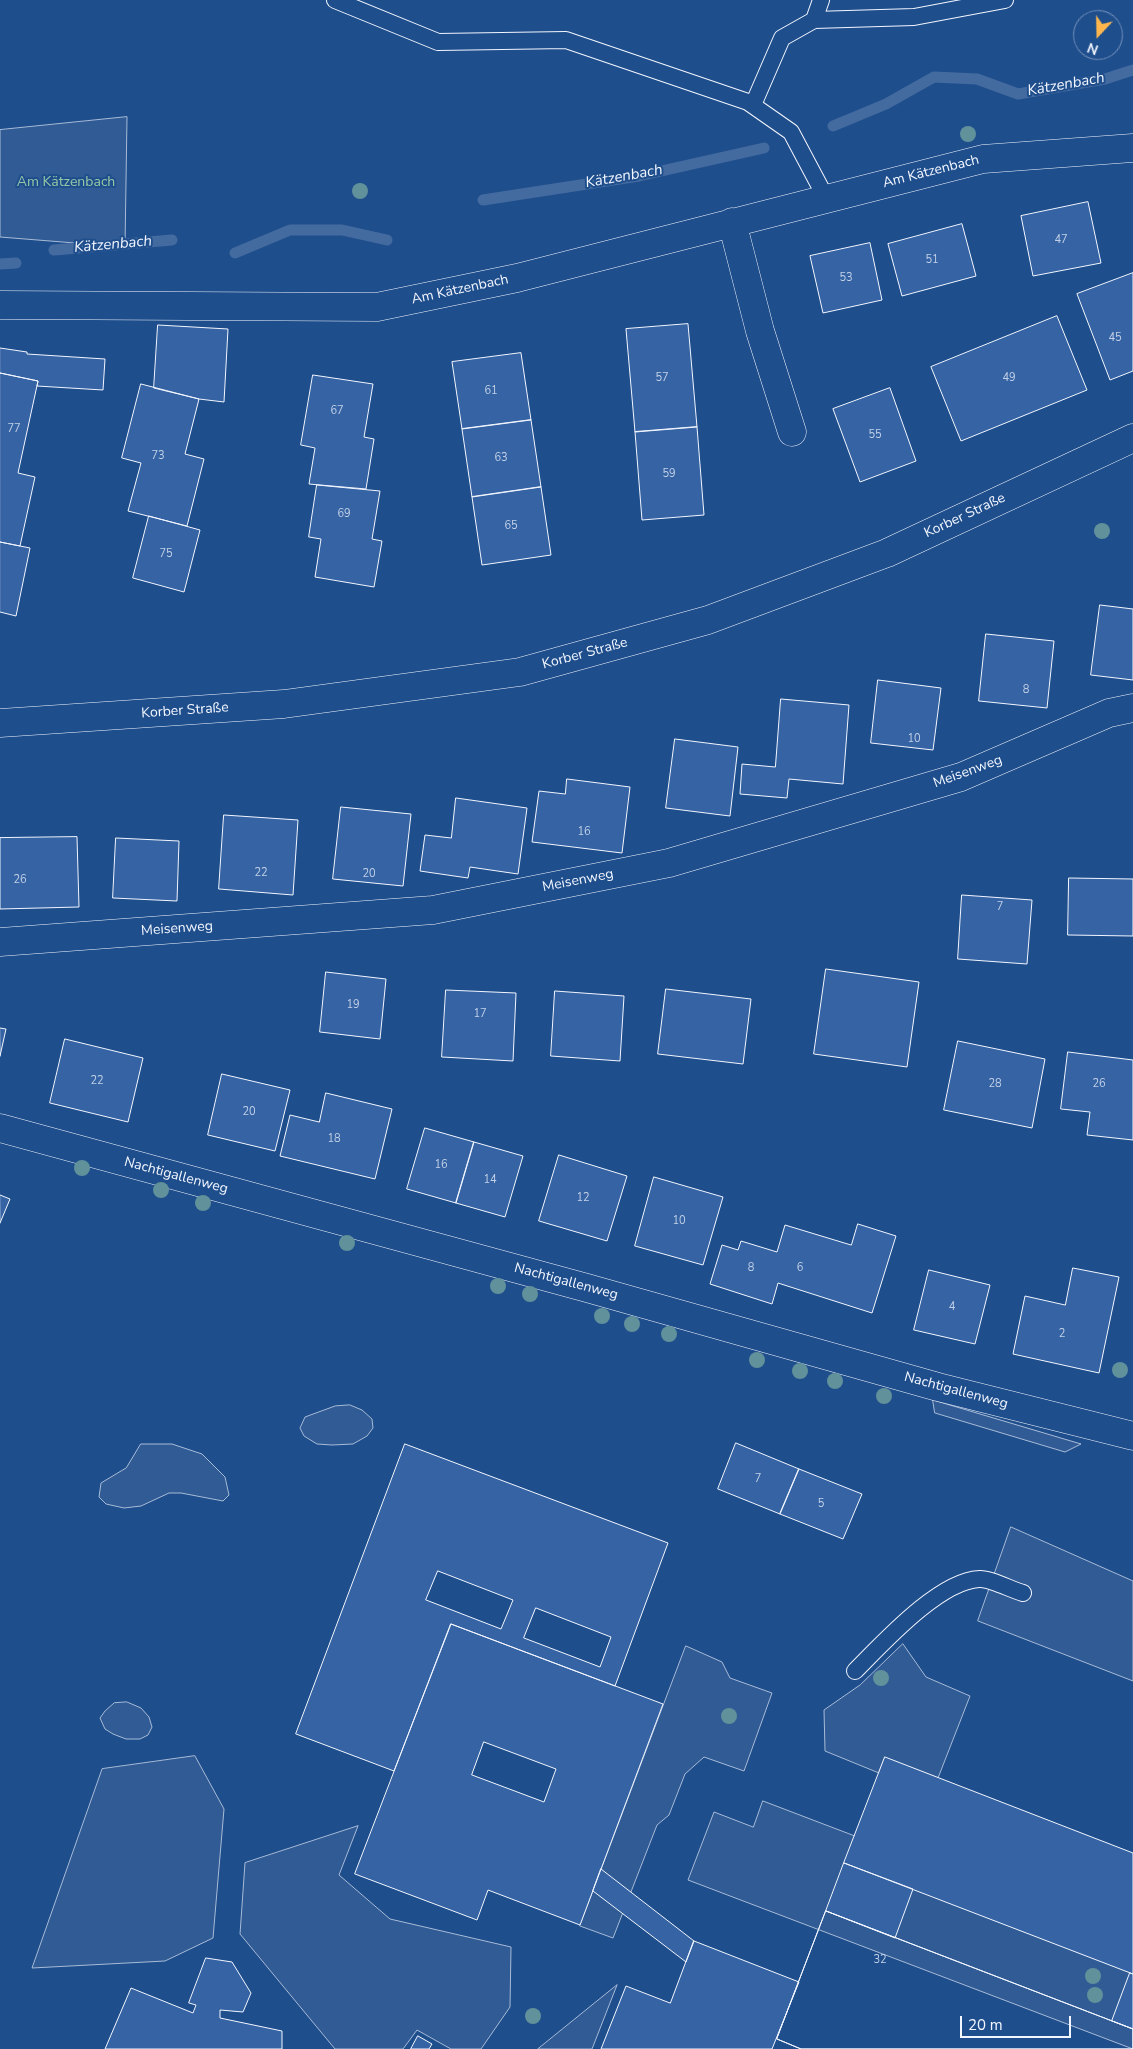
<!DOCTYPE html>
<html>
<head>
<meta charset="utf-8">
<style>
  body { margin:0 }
  #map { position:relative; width:1133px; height:2049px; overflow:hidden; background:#1f4e8c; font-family:"Nunito Sans",sans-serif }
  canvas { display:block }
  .north { position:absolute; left:1073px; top:10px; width:50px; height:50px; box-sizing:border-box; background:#1f4e8c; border:1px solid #7391ba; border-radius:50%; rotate:201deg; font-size:14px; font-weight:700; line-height:20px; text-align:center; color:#f2f6ff }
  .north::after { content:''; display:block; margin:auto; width:18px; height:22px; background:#ffb74d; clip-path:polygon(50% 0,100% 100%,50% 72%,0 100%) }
  .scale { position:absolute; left:960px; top:2016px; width:111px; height:22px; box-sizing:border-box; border:2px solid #f2f6ff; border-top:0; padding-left:6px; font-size:15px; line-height:18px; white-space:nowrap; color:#f2f6ff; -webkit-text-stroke:4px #1f4e8c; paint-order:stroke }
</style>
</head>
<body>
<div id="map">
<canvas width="1133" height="2049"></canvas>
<div class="north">N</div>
<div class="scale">20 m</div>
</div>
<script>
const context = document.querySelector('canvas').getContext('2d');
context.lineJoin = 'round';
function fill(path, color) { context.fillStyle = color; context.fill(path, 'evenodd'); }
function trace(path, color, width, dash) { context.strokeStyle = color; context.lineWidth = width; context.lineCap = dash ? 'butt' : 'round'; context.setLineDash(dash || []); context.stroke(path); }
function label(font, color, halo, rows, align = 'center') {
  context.font = font + ' "Nunito Sans",sans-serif'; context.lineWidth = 4; context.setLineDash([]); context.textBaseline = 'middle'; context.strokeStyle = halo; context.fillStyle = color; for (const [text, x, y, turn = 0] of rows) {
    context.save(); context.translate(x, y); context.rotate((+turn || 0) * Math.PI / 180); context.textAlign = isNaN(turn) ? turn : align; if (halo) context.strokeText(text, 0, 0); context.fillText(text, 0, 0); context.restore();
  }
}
const built = new Path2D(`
  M127,117L125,247L0,237V130Z
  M933,1400L1081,1444L1065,1452L935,1413Z
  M350,1405L362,1410L372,1419L373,1428L367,1436L353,1444L332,1445L317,1444L304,1436L300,1428L305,1417L335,1406Z
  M141,1444H172L202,1454L225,1477L229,1495L223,1501L181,1493H169L141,1506L124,1508L106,1504L99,1497L101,1483L126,1468Z
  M1011,1527L1133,1581V1681L978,1621Z
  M903,1644L926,1677L970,1696L938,1778L885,1758L879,1773L825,1751L824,1710L860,1685Z
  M686,1646L722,1662L730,1678L772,1693L744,1771L704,1757L685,1774L669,1815L657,1825L613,1938L580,1926Z
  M127,1702L141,1708L149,1717L152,1727L148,1735L140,1739H126L113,1734L105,1729L100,1718L105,1711L114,1703Z
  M195,1756L224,1809L213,1938L165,1961L32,1968L102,1769Z
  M763,1801L1133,1942V2049L688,1880L714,1812L753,1827Z
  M358,1826L339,1875L390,1919L511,1947L510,2007L481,2049H451L417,2030L403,2049H335L240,1934L245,1863Z
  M617,1985L592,2049H538Z`);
fill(built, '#305b95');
trace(built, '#a8bbd7', 1);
trace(new Path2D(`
  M833,126L886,104L934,77L977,79L1018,94L1105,79L1133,70
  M483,200L639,176L764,148
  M54,250L172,240
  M235,253L290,230H342L387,240
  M0,264L16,263`), '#446ba0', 11);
const building = new Path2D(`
  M1088,202L1101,263L1033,276L1021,216Z
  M962,224L976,276L902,296L888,244Z
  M870,243L882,300L823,313L810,256Z
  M1133,273V371L1110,380L1077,294Z
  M1057,316L1087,390L961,441L931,367Z
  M688,324L697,427L635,432L626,329Z
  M158,325L228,329L224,402L199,399L154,388Z
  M0,348L27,352V354L105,359L103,390L37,386L38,381L0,373Z
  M521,353L531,420L462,429L452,362Z
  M0,373L38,381L18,473L35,477L20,546L0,542Z
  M313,375L373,384L364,437L374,439L366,489L309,484L315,448L301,445Z
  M141,384L199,399L185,454L204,459L187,526L128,511L141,463L122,458Z
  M890,388L916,461L860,482L833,409Z
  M531,420L541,487L472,497L462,429Z
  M697,427L704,515L642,520L635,432Z
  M317,485L380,491L372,539L382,541L374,587L315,577L321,539L309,537Z
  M541,487L551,555L482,565L472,497Z
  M149,516L200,530L184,592L133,578Z
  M0,542L30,548L16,616L0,612Z
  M1100,605L1133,609V680L1091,675Z
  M986,634L1054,641L1047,708L979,701Z
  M878,680L941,688L933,750L871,743Z
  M781,699L849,705L843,784L789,779L787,798L740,794L742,764L775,767Z
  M675,739L738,747L730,816L666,808Z
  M567,779L630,787L622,853L532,842L539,791L565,794Z
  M456,798L527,808L518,874L470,867L468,878L420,871L425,835L451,838Z
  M341,807L411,814L403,886L333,879Z
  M224,815L298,820L293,895L219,889Z
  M77,837L79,907L0,909V838Z
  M116,838L179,841L177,901L113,898Z
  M1069,878L1133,879V936L1068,935Z
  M962,895L1032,900L1027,964L958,959Z
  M826,969L919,982L907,1067L814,1054Z
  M326,972L386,979L380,1039L320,1032Z
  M666,989L751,999L743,1064L658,1054Z
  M446,990L516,993L513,1061L442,1057Z
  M555,991L624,996L620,1061L551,1056Z
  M0,1028L6,1029L0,1056Z
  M65,1039L143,1058L128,1122L50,1103Z
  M958,1041L1045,1059L1032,1128L944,1110Z
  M1068,1052L1133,1060V1140L1087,1135L1090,1112L1061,1109Z
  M222,1074L290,1090L275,1151L208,1135Z
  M326,1093L392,1109L375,1179L280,1156L290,1115L319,1122Z
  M425,1128L474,1142L456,1203L407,1189Z
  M474,1142L523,1156L505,1217L456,1203Z
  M559,1155L627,1176L607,1241L539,1221Z
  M654,1177L723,1197L703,1265L635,1246Z
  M0,1195L10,1199L0,1223Z
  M858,1224L896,1236L872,1313L778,1283L772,1304L710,1284L722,1245L738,1250L741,1241L777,1252L785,1225L851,1245Z
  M1073,1268L1119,1277L1099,1373L1013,1354L1025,1296L1065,1305Z
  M929,1270L990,1285L975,1344L914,1330Z
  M736,1443L799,1469L780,1514L718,1489Z
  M405,1444L668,1543L615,1686L451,1624L394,1771L296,1734ZM438,1571L513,1600L501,1629L426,1600ZM536,1608L611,1637L600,1667L524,1638Z
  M799,1469L862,1494L843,1539L780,1514Z
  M451,1624L663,1704L580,1925L488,1890L477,1920L355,1874ZM484,1742L556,1769L544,1802L472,1775Z
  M885,1757L1133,1853V1974L844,1863Z
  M844,1863L913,1889L895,1938L826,1911Z
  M601,1869L694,1941L686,1962L593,1891Z
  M826,1911L1133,2029V2049H801L777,2039Z
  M826,1911L1133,2029V2049H801L777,2039Z
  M694,1941L799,1982L772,2049H601L626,1986L670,2003Z
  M206,1958L232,1962L251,1993L243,2012L220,2010V2018L282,2031V2049H105L131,1988L193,2013L196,2005L189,2003Z
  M1130,1973L1133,1974V2029L1112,2021Z
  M418,2036L432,2044L429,2049H411Z`);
fill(building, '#3563a3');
trace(building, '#f2f6ff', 1);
const service = new Path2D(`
  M335,0L438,42L566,40L748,102L791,132L826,198
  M814,20L914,17L1005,0
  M753,105L782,38L814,20L821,0
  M855,1671C883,1643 939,1581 979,1579C989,1578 1012,1590 1023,1593`);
const minor = new Path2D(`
  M732,222L760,331L792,432
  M0,305L377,307L517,278L983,159L1133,148
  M0,942L433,910L669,863L961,777L1109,713L1133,708
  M0,1128L587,1288L938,1387L1133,1436`);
const tertiary = new Path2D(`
  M0,723L284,704L520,672L708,620L887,553L1133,438`);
trace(service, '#f2f6ff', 18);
trace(minor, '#f2f6ff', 29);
trace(tertiary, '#f2f6ff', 29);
trace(service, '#1f4e8c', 16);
trace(minor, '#1f4e8c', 28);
trace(tertiary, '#1f4e8c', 28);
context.fillStyle = '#61919a';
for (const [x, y] of [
  [968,134],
  [360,191],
  [1102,531],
  [82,1168],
  [161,1190],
  [203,1203],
  [347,1243],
  [498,1286],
  [530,1294],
  [602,1316],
  [632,1324],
  [669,1334],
  [757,1360],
  [1120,1370],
  [800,1371],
  [835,1381],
  [884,1396],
  [881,1678],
  [729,1716],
  [1093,1976],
  [1095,1995],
  [533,2016]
]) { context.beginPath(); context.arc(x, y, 8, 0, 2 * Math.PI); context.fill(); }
label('11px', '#c3d1e8', null, [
  ["47",1061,240],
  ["51",932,260],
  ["53",846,278],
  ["45",1115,338],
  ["57",662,378],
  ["49",1009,378],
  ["61",491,391],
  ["67",337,411],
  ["77",14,429],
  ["55",875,435],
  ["73",158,456],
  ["63",501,458],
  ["59",669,474],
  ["69",344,514],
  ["65",511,526],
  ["75",166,554],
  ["8",1026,690],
  ["10",914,739],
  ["16",584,832],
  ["22",261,873],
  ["20",369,874],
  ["26",20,880],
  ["7",1000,907],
  ["19",353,1005],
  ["17",480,1014],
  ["22",97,1081],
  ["28",995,1084],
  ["26",1099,1084],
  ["20",249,1112],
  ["18",334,1139],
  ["16",441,1165],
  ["14",490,1180],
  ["12",583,1198],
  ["10",679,1221],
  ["8",751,1268],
  ["6",800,1268],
  ["4",952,1307],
  ["2",1062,1334],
  ["7",758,1479],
  ["5",821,1504],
  ["32",880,1960]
]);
label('14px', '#f2f6ff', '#1f4e8c', [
  ["Am Kätzenbach",931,172,-14],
  ["Am Kätzenbach",460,290,-12],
  ["Korber Straße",965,516,-25],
  ["Korber Straße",585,654,-15],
  ["Korber Straße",185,711,-4],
  ["Meisenweg",968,772,-20],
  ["Meisenweg",578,881,-11],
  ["Meisenweg",177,929,-4],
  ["Nachtigallenweg",176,1176,15],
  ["Nachtigallenweg",566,1282,15],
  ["Nachtigallenweg",956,1391,15]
]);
label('14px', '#97c8a6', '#1f4e8c', [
  ["Am Kätzenbach",66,183]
]);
label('italic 15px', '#f2f6ff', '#1f4e8c', [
  ["Kätzenbach",1066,85,-10],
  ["Kätzenbach",624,177,-10],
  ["Kätzenbach",113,245,-5]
]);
</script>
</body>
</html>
